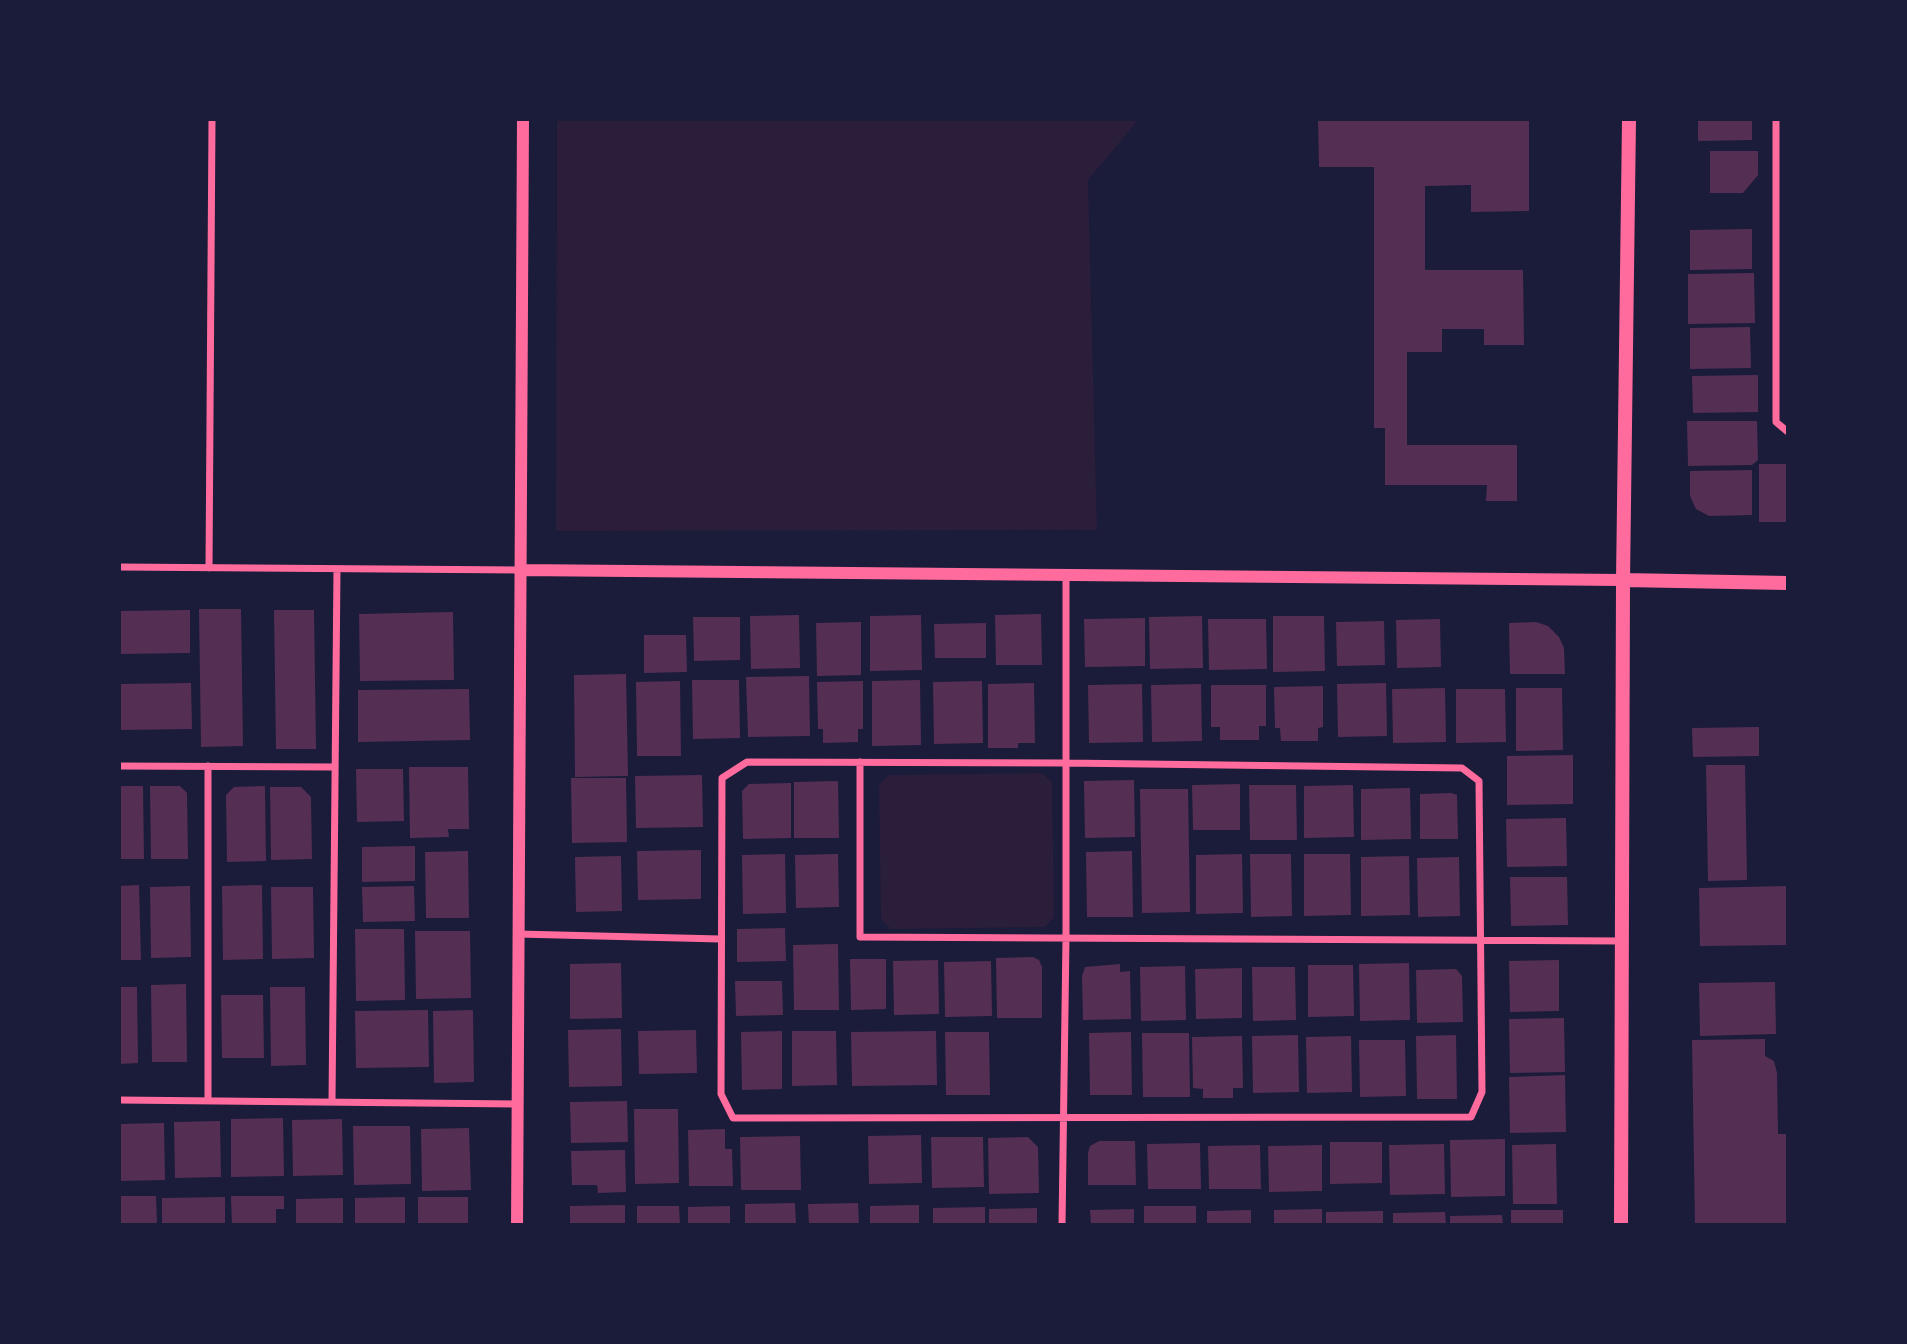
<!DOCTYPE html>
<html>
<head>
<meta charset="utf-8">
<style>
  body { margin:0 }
  #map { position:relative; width:1907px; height:1344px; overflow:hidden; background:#1b1b3a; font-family:Raleway,sans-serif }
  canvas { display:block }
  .frame { position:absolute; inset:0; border:121px solid #1b1b3a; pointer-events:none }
</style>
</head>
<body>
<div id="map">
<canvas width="1907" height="1344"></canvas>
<div class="frame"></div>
</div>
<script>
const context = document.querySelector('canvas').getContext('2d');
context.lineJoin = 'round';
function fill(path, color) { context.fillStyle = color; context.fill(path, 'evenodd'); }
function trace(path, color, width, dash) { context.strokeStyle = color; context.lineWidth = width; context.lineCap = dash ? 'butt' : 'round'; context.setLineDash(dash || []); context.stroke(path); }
fill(new Path2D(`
  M557,119H1139L1088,180L1097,530L556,531Z
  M1042,773L1052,782L1054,917L1045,927L891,929L881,919L879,785L889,775Z`), '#2a1e3b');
fill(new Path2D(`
  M1318,119H1529V211L1471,212V185L1425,186V270H1523L1524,345H1484V329H1442V352H1407V445H1517V501H1486L1487,485H1385V428H1374V167H1319Z
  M1698,119H1752V140L1698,141Z
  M1710,151H1758V175L1743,193H1710Z
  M1752,229V269L1690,270V230Z
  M1754,273L1755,323L1688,324V274Z
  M1750,327L1751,368L1690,369V328Z
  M1758,375V412L1693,413L1692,376Z
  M1687,421H1757L1758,460L1752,465L1688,466Z
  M1759,464H1788V522H1759Z
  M1752,470V515L1709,516L1696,509L1690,496V471Z
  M199,609H241L243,746L201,747Z
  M190,610V653L119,654V611Z
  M274,610H314L316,749H276Z
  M453,612L454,680L360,681L359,614Z
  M1041,614L1042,665H996L995,615Z
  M799,615L800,668L751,669L750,616Z
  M921,615L922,670L870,671V616Z
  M1202,616L1203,668L1150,669L1149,617Z
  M1273,616H1324L1325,671L1273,672Z
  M693,617H740V660L694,661Z
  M1145,618V666L1085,667L1084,619Z
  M1208,619H1266L1267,669L1209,670Z
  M1440,619L1441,667L1397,668L1396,620Z
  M1384,621L1385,665L1337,666L1336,622Z
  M861,622V675L817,676L816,623Z
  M1536,622L1548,626L1559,637L1564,648L1565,674H1510L1509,623Z
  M986,623V658H935L934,624Z
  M644,635H686L687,672L644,673Z
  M626,674L628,776L575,777L574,675Z
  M809,676L810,736L748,737L746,677Z
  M692,680H739L740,738L693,739Z
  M920,680L921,745L872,746V681Z
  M680,681L681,756H637L636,682Z
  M863,681V729H858V742L823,743V729H818L817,682Z
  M982,681L983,743L934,744L933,682Z
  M191,683L192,729L119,730V684Z
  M1034,683L1035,743H1018V748H988V684Z
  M1386,683L1387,736L1338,737L1337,684Z
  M1142,684L1143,742L1089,743L1088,685Z
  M1201,684L1202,741L1152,742L1151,685Z
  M1211,685H1266V726H1259V740H1220V727H1211Z
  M1323,686V727L1318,728V741H1281L1280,728H1275L1274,687Z
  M1445,688L1446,742L1393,743L1392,689Z
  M1516,688H1562L1563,750L1516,751Z
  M469,689L470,740L358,742V690Z
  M1456,689H1505L1506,742L1456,743Z
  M1759,727V756L1693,757L1692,728Z
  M1573,755V804L1507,805V756Z
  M1706,765H1745L1747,880L1708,881Z
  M409,767H468L469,829H448L449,837L410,838Z
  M356,769H403L404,821L357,822Z
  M702,775L703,827L636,828L635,776Z
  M571,778H626L627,842L572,843Z
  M1134,780L1135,837L1085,838L1084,781Z
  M838,781L839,838H794V782Z
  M791,783V838L743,839L742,791L749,784Z
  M1240,784V830H1193L1192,785Z
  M1249,785H1296L1297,840H1250Z
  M1353,785L1354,837L1304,838V786Z
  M119,786H143L144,859H119Z
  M150,786H180L187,793L188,859H151Z
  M265,786L266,861L227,862L226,795L234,787Z
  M270,787H301L311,797L312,859L271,860Z
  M1410,788L1411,839L1361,840V789Z
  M1140,789H1188L1190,912L1142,913Z
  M1451,793L1457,795L1458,839H1420V794Z
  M1566,818L1567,866L1507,867L1506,819Z
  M415,846V881L362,882V847Z
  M701,850V899L638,900L637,851Z
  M468,851L469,918H426L425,852Z
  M1132,851L1133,917H1087L1086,852Z
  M785,854L786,913L743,914L742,855Z
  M838,854L839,907L796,908L795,855Z
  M1242,854L1243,913L1196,914V855Z
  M1250,854H1291L1292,916L1251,917Z
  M1304,854H1350L1351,915L1304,916Z
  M621,856L622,911L576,912L575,857Z
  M1409,856L1410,915L1361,916V857Z
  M1459,857L1460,916L1418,917L1417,858Z
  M1510,877H1567L1568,925L1511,926Z
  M139,885L141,960H119V886Z
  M262,885L263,959L223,960L222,886Z
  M190,886L191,957L151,958L150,887Z
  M414,886L415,921L363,922L362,887Z
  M1788,886V945L1700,946L1699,888Z
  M271,887H313L314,958L272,959Z
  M785,928L786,961L737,962V929Z
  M355,929H404L405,1000L356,1001Z
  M415,931H470L471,998L416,999Z
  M838,944L839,1010H794L793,945Z
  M1033,957L1039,960L1042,967V1018H997L996,958Z
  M850,959H886V1009L851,1010Z
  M938,960L939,1014L894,1015L893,961Z
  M1559,960V1011L1510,1012L1509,961Z
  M991,961L992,1016L945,1017L944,962Z
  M621,963L622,1018L570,1019V964Z
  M1409,963L1410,1020L1360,1021L1359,964Z
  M1120,964V972L1130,971L1131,1019L1083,1020L1082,976L1085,967Z
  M1308,965H1353L1354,1016L1308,1017Z
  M1185,966L1186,1020L1141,1021L1140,967Z
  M1252,967H1295L1296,1020L1253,1021Z
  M1242,968V1018L1196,1019L1195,969Z
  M1456,969L1462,976L1463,1022L1417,1023L1416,970Z
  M735,981H782L783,1015L736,1016Z
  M1775,982L1776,1034L1700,1036L1699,983Z
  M186,984L187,1062H152L151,985Z
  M119,987H137L138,1063L119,1064Z
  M270,987H305L306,1065L271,1066Z
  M221,995H263L264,1058H222Z
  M428,1010L429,1067L356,1068L355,1011Z
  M473,1010L474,1082L434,1083L433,1011Z
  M1564,1018L1565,1072L1510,1073L1509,1019Z
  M621,1029L622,1086L569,1087L568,1030Z
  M696,1030L697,1073L639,1074L638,1031Z
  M782,1031V1089L742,1090L741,1032Z
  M792,1031H836L837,1085L792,1086Z
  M936,1031L937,1085L852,1086L851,1032Z
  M945,1032H989L990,1095H946Z
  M1131,1032L1132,1095H1090L1089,1033Z
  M1142,1033H1189L1190,1097H1143Z
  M1298,1035L1299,1092L1253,1093L1252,1036Z
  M1456,1035L1457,1099H1417L1416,1036Z
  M1242,1036L1243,1088H1233V1098H1203V1089L1193,1088L1192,1037Z
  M1351,1036L1352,1092L1307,1093L1306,1037Z
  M1765,1039V1056L1774,1061L1777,1073L1778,1134H1788V1225H1695L1692,1040Z
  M1359,1040H1405L1406,1096L1360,1097Z
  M1565,1075L1566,1132L1510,1133L1509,1077Z
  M627,1101L628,1142L571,1143L570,1102Z
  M634,1109H678L679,1183L635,1184Z
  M283,1118L284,1176L231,1177V1119Z
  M342,1119L343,1175L293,1176L292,1120Z
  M220,1121L221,1177L175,1178L174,1122Z
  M164,1123L165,1180L119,1181V1124Z
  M353,1126H410L411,1184L354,1185Z
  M469,1128L471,1190L422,1191L421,1129Z
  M725,1129V1149H732L733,1186H689L688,1130Z
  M921,1135L922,1183L869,1184L868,1136Z
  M800,1136L801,1190H741L740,1137Z
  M931,1137H983L984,1187L932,1188Z
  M1028,1137L1038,1147L1039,1193L989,1194L988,1138Z
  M1505,1139V1196L1451,1197L1450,1140Z
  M1099,1141H1135L1136,1185H1088V1153L1090,1146Z
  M1330,1142H1382V1183L1330,1184Z
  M1200,1143L1201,1189H1148L1147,1144Z
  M1444,1144L1445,1194L1390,1195L1389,1145Z
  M1556,1144L1557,1204H1513L1512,1145Z
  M1260,1145L1261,1189H1209L1208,1146Z
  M1322,1145V1191L1269,1192L1268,1146Z
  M625,1150L626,1192L598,1193L597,1185H572L571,1151Z
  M119,1196H156L157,1225H119Z
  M231,1196H284V1209H276V1225H232Z
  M225,1197V1225H162V1198Z
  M405,1197V1225H355V1198Z
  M418,1197H468V1225H418Z
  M343,1198V1225H296V1199Z
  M795,1203L796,1225H745V1204Z
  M858,1203L859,1225H809L808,1204Z
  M625,1205V1225H570V1206Z
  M919,1205V1225H870V1206Z
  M637,1206H679L680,1225H637Z
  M730,1206V1225H688V1207Z
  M1144,1206H1196V1225H1144Z
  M985,1207V1225H933V1208Z
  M1037,1208V1225H989V1209Z
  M1134,1209V1225H1091L1090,1210Z
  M1322,1209V1225H1274V1210Z
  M1251,1210V1225H1207V1211Z
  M1511,1210H1563V1225H1511Z
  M1383,1211V1225H1326V1212Z
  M1445,1212L1446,1225H1393V1213Z
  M1502,1215L1503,1225H1450V1216Z`), '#542f53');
trace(new Path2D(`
  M1776,119V422L1788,432
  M119,567L520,570
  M209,568L212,119
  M747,762L1065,763L1462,768L1479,781L1482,1092L1471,1117L733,1118L721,1094L722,778Z
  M860,762V937L1622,941
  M119,766L334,767
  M208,766V1100
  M518,934L720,939
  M119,1100L517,1104
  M332,1101L337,569
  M1062,1225L1066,938V575`), '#ff6b9d', 7);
trace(new Path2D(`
  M520,570L1623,580
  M517,1225L523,119`), '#ff6b9d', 12);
trace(new Path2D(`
  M1623,580L1788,583
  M1621,1225L1623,580L1629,119`), '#ff6b9d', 14);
</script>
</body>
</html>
